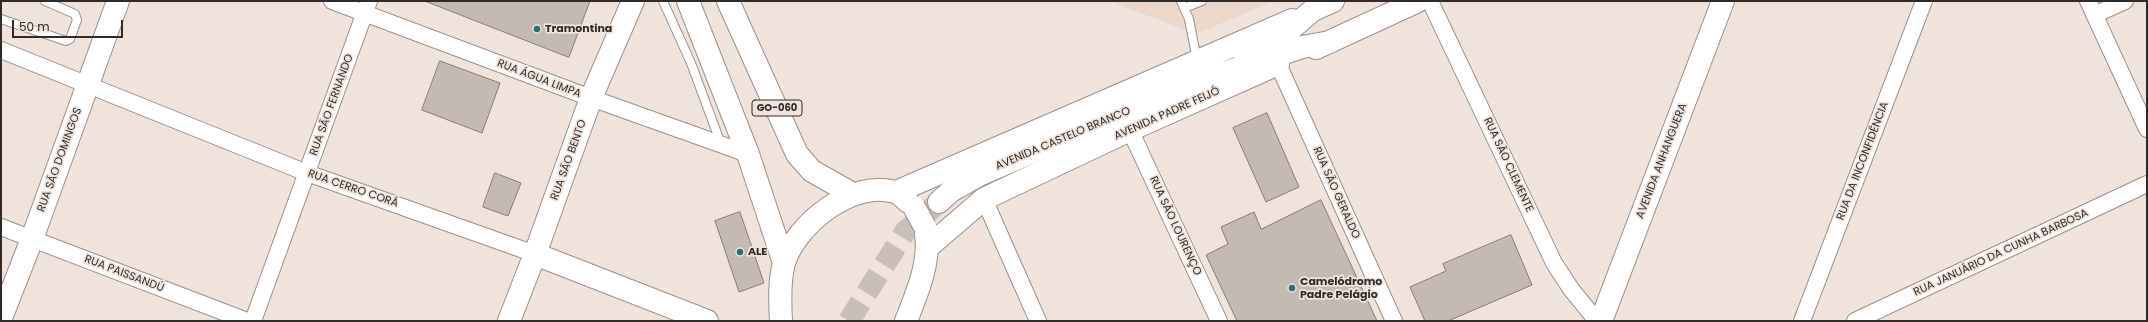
<!DOCTYPE html>
<html>
<head>
<meta charset="utf-8">
<style>
  body { margin:0 }
  #map { position:relative; width:2148px; height:322px; overflow:hidden; background:#efe3dc; font-family:Poppins,sans-serif }
  canvas { display:block }
  .frame { position:absolute; inset:0; border:2px solid #302b28; pointer-events:none }
  .scale { position:absolute; left:12px; top:20px; width:111px; height:18px; box-sizing:border-box; border:2px solid #302b28; border-top:0; padding-left:5px; font-size:12px; line-height:14px; white-space:nowrap; color:#302b28; -webkit-text-stroke:3px #efe3dc; paint-order:stroke }
</style>
</head>
<body>
<div id="map">
<canvas width="2148" height="322"></canvas>
<div class="frame"></div>
<div class="scale">50 m</div>
</div>
<script>
const context = document.querySelector('canvas').getContext('2d');
context.lineJoin = 'round';
function fill(path, color) { context.fillStyle = color; context.fill(path, 'evenodd'); }
function trace(path, color, width, dash) { context.strokeStyle = color; context.lineWidth = width; context.lineCap = dash ? 'butt' : 'round'; context.setLineDash(dash || []); context.stroke(path); }
function label(font, color, halo, rows, align = 'center') {
  context.font = font + ' Poppins,sans-serif'; context.lineWidth = 3.5; context.setLineDash([]); context.textBaseline = 'middle'; context.strokeStyle = halo; context.fillStyle = color; for (const [text, x, y, turn = 0] of rows) {
    context.save(); context.translate(x, y); context.rotate((+turn || 0) * Math.PI / 180); context.textAlign = isNaN(turn) ? turn : align; if (halo) context.strokeText(text, 0, 0); context.fillText(text, 0, 0); context.restore();
  }
}
fill(new Path2D(`
  M1109,1H1274L1196,34Z`), '#ebd8cb');
const building = new Path2D(`
  M425,1H590L569,57Z
  M440,61L500,83L482,133L422,110Z
  M1267,113L1299,187L1266,202L1233,128Z
  M495,173L521,183L508,216L483,207Z
  M1321,200L1377,321H1237L1206,255L1228,244L1221,227L1254,212L1261,229Z
  M740,212L764,283L739,292L715,221Z
  M1511,235L1532,285L1448,321H1425L1410,287L1446,271L1443,264Z`);
fill(building, '#c5bab2');
trace(building, '#877c75', 1);
trace(new Path2D(`
  M849,321L905,232L939,202`), '#c9beb8', 22, [22, 11]);
const lane = new Path2D(`
  M663,1L691,63L721,144
  M1181,1L1184,8L1202,1
  M1184,8L1189,19L1197,60
  M1,19L66,41L70,39L77,20L75,14L45,1`);
const street = new Path2D(`
  M332,1L591,98L748,154
  M1430,1L1554,263L1571,289L1597,321
  M2088,1L2147,129
  M2094,15L2125,1
  M1,50L307,173L535,254
  M1278,64L1394,321
  M1130,130L1219,321
  M984,199L1038,321
  M1,227L247,321
  M253,321L369,1
  M1802,321L1924,1
  M1855,321L2147,184`);
const secondary = new Path2D(`
  M535,254L707,321
  M1,318L32,239L118,1
  M509,321L535,254L591,98L633,1`);
const primary = new Path2D(`
  M688,1L748,154L784,263
  M728,1L797,154L812,171L851,193
  M896,192L1292,20
  M928,247L984,199L1130,130L1278,64
  M781,321C780,303 779,281 784,263C796,224 853,179 895,192C899,193 904,198 907,201
  M906,321C917,293 930,264 926,234`);
const highway = new Path2D(`
  M1316,48L1418,1
  M1245,56L1292,28L1313,10L1333,1
  M939,202L951,191L979,175L1191,84L1302,47L1330,42
  M1601,321L1723,1`);
trace(lane, '#9b9089', 10);
trace(street, '#9b9089', 18);
trace(secondary, '#9b9089', 24);
trace(primary, '#9b9089', 24);
trace(highway, '#9b9089', 24);
trace(lane, '#fff', 8);
trace(street, '#fff', 16);
trace(secondary, '#fff', 22);
trace(primary, '#fff', 22);
trace(highway, '#fff', 22);
const primaryBridge = new Path2D(`
  M914,207L925,227`);
trace(primaryBridge, '#9b9089', 24, []);
trace(primaryBridge, '#fff', 22);
for (const [x, y, r, color] of [
  [537,29,4,"#277079"],
  [740,252,4,"#277079"],
  [1292,288,4,"#277079"]
]) { const dot = new Path2D(); dot.arc(x, y, r, 0, 2 * Math.PI); context.fillStyle = color; context.fill(dot); trace(dot, '#efe3dc', 1.5); }
for (const [x, y, w] of [
  [777,108,50]
]) { const box = new Path2D(); box.roundRect(x - w / 2, y - 8, w, 16, 3); context.fillStyle = '#efe3dc'; context.fill(box); trace(box, '#302b28', 1); }
label('bold 10px', '#302b28', null, [
  ["GO-060",777,108]
]);
label('bold 11px', '#302b28', '#efe3dc', [
  ["Tramontina",545,29],
  ["ALE",748,252],
  ["Camelódromo",1300,282],
  ["Padre Pelágio",1300,295]
], 'left');
label('11px', '#302b28', '#efe3dc', [
  ["RUA ÁGUA LIMPA",539,79,21],
  ["RUA SÃO FERNANDO",332,105,-70],
  ["AVENIDA PADRE FEIJÓ",1167,114,-24],
  ["AVENIDA CASTELO BRANCO",1063,139,-23],
  ["RUA SÃO DOMINGOS",60,160,-70],
  ["RUA SÃO BENTO",569,160,-70],
  ["AVENIDA ANHANGUERA",1662,161,-69],
  ["RUA DA INCONFIDÊNCIA",1863,161,-69],
  ["RUA SÃO CLEMENTE",1508,165,65],
  ["RUA CERRO CORÁ",353,189,19],
  ["RUA SÃO GERALDO",1336,193,66],
  ["RUA SÃO LOURENÇO",1175,226,65],
  ["RUA JANUÁRIO DA CUNHA BARBOSA",2001,253,-25],
  ["RUA PAISSANDÚ",124,274,21]
]);
</script>
</body>
</html>
